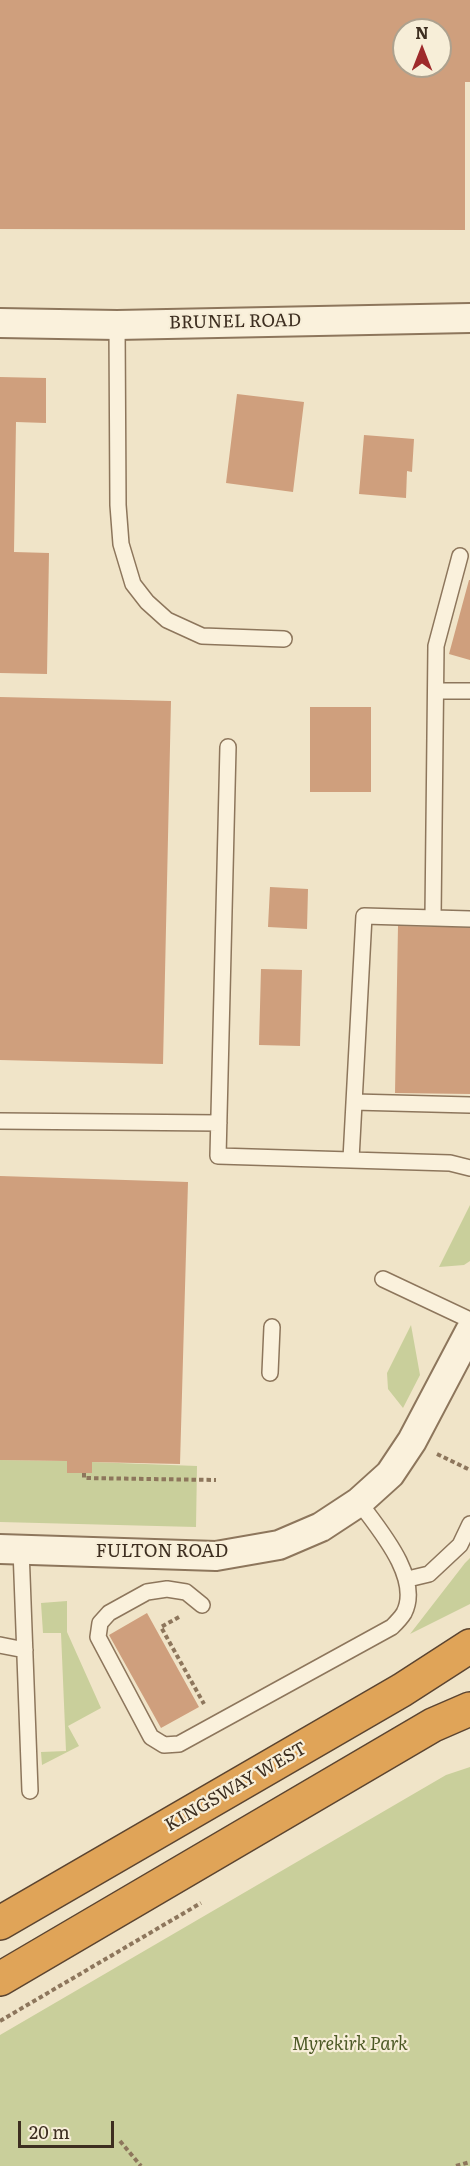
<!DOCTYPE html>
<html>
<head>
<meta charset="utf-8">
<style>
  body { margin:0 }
  #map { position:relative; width:470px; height:2166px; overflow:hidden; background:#f0e4c8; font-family:Literata,serif }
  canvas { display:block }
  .north { position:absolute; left:392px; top:18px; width:60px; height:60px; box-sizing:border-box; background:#f7eed8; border:2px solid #ada18e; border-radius:50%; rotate:0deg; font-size:16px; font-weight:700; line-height:24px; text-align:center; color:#3d2e20 }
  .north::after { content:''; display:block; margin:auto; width:21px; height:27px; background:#9e2a2b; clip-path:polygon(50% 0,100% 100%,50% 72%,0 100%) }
  .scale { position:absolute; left:18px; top:2121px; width:96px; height:27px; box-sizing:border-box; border:3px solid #3d2e20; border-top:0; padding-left:8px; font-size:18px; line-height:21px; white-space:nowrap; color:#3d2e20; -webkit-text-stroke:4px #f7eed8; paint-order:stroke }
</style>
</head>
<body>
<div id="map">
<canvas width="470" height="2166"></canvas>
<div class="north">N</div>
<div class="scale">20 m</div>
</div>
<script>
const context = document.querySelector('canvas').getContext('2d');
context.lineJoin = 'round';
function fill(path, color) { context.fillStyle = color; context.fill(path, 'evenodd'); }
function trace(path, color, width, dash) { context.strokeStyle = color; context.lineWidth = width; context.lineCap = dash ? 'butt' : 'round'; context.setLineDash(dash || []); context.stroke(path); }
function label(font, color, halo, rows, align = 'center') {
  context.font = font + ' Literata,serif'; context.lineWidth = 4.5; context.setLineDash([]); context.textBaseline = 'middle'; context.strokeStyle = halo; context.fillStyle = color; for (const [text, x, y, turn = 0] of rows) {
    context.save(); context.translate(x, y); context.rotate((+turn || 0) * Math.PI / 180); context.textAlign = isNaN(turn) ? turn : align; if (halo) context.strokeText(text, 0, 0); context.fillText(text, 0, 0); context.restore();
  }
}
fill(new Path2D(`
  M470,1205V1261L464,1265L439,1267Z
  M411,1325L420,1375L403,1408L388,1389L387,1373Z
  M0,1460L67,1461V1473H92V1462L197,1466L196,1527L0,1522Z
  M470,1558V1604L410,1634L465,1563Z
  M67,1601V1632L101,1708L68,1726L79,1746L42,1765L41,1752L66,1751L61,1633H43L41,1603Z
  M470,1767V2166H0V2035L446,1775Z`), '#c9cf9b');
fill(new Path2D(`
  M0,0H470V82H465V230L0,229ZM404,30H440V66H404Z
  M0,377L46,378V423L16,422L14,552L49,553L47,674L0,673Z
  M237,394L304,402L293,492L226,483Z
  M364,435L414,439L412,472L407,471L406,498L359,494Z
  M469,580H470V660L449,654Z
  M0,697L171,701L163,1064L0,1060Z
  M310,707H371V792H310Z
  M270,887L308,889L307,929L268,927Z
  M398,926L470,927V1094L395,1093Z
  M261,969L302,970L300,1046L259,1045Z
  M0,1176L188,1182L180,1464L92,1462V1473H67V1461L0,1460Z
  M147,1613L199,1707L161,1728L109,1635Z`), '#cf9f7d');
const lane = new Path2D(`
  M117,325L118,505L121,544L133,584L147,602L167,620L202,636L284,639
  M436,691H470
  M228,747L218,1156L450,1163L470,1168
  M433,917L436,646L460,556
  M354,1102L470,1105
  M0,1121L219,1123
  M351,1159L364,916L470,919
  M383,1279L470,1320
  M270,1373L272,1327
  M21,1549L30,1791
  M408,1579L429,1574L460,1545L470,1524
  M202,1605L186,1592L167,1589L147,1592L109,1613L100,1623L98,1637L151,1737L164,1745L179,1744L392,1627C396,1623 401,1618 404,1613C422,1578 378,1528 359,1502
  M0,1645L25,1650`);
const street = new Path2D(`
  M0,323L117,325L470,318
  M0,1549L216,1556L279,1545L321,1527L359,1502L390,1474L412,1441L470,1331`);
const highway = new Path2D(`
  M0,1923L402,1690L470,1646
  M0,1979L433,1725L470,1709`);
trace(lane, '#8d765c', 18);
trace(street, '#8d765c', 32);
trace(highway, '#5b4430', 36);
trace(new Path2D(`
  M437,1454L470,1470
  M84,1473V1478L216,1480
  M179,1617L161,1627L204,1704
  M0,2021L201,1903
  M120,2141L141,2166
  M456,2166L470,2162`), '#8d765c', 4, [4.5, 3]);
trace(lane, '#faf1dc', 15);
trace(street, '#faf1dc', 28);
trace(highway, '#e0a458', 33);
label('18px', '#3d2e20', '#f7eed8', [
  ["BRUNEL ROAD",235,322,-1],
  ["FULTON ROAD",162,1552],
  ["KINGSWAY WEST",236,1787,-30]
]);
label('italic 18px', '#4d5a26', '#f7eed8', [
  ["Myrekirk Park",350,2045]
]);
</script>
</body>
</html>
